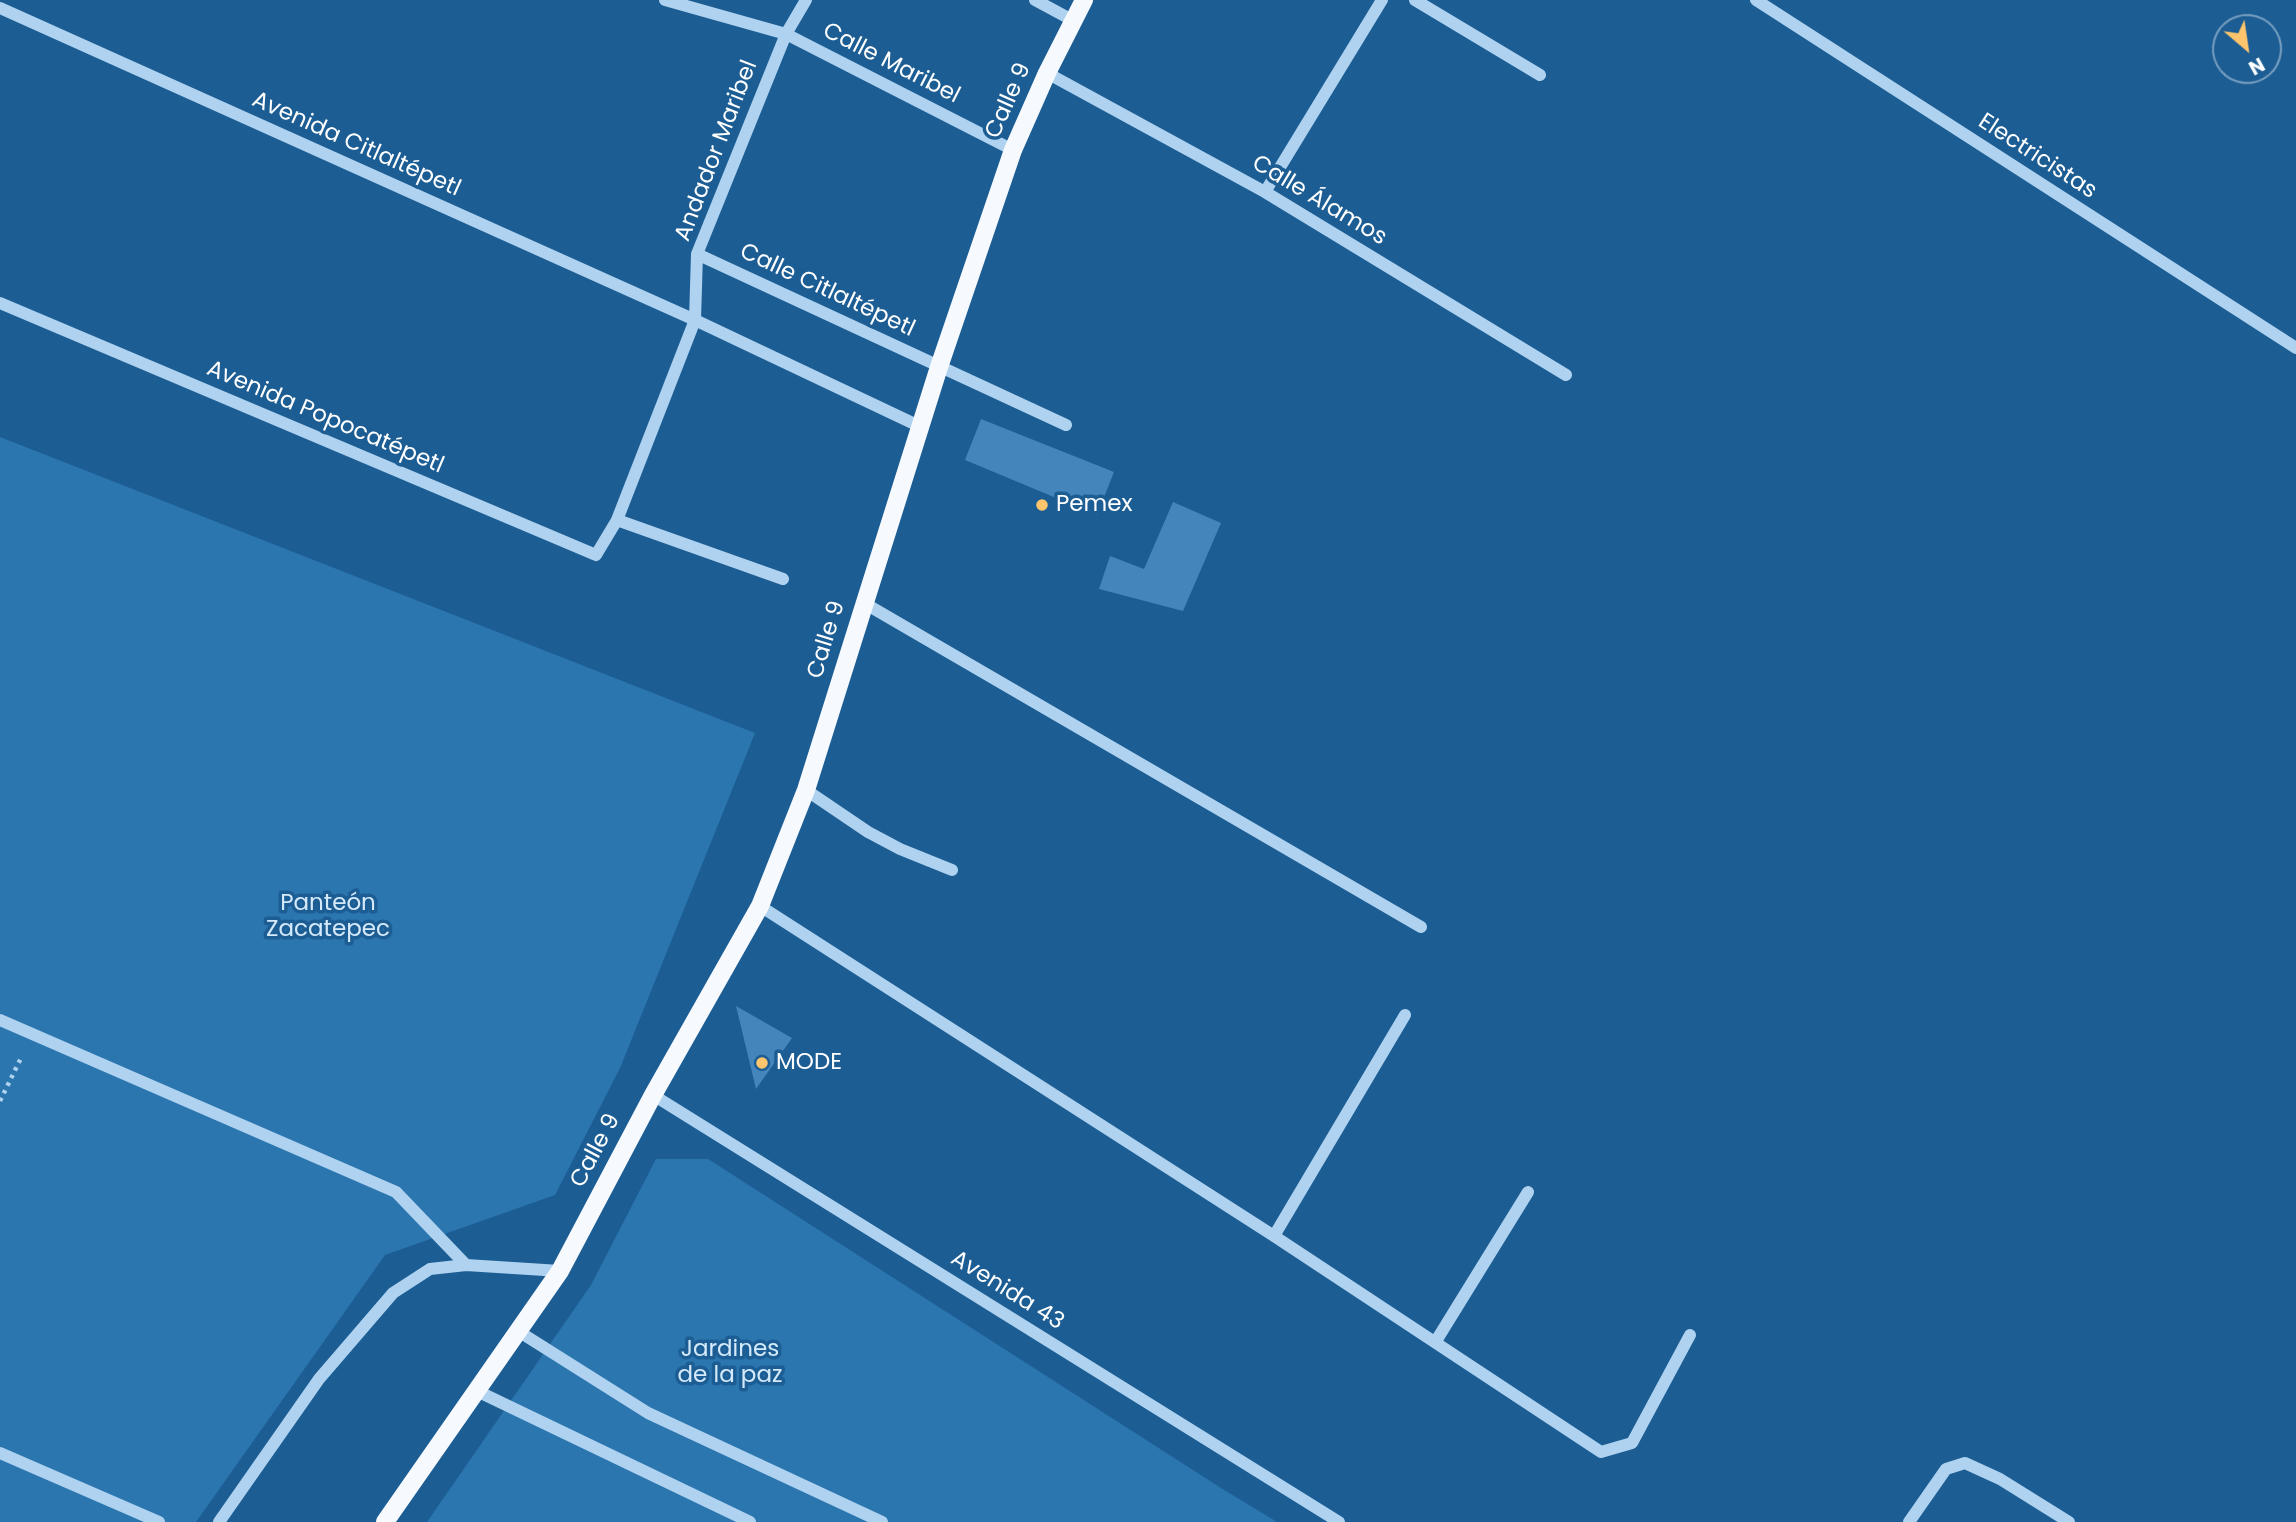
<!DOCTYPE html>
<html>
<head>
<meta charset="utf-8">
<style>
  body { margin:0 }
  #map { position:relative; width:2296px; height:1522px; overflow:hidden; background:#1c5d94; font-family:Poppins,sans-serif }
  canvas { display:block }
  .north { position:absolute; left:2212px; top:14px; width:70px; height:70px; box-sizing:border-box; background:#1c5d94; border:2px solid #779ebf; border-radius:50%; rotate:151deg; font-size:19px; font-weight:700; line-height:28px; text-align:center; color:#fff }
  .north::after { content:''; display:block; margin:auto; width:24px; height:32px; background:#ffc56c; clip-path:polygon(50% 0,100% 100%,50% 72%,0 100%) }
</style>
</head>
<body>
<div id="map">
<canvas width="2296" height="1522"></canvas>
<div class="north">N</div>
</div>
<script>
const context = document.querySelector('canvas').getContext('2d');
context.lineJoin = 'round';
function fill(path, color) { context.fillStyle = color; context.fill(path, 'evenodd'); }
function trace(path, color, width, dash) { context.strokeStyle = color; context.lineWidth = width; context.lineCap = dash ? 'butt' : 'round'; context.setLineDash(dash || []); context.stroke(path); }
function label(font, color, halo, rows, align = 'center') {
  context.font = font + ' Poppins,sans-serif'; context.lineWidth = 7; context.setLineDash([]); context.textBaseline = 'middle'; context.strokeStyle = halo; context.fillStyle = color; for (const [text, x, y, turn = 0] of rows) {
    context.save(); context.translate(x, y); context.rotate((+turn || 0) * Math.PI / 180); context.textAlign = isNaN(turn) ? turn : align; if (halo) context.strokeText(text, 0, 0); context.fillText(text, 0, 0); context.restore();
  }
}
fill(new Path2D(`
  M0,437L755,733L620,1068L555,1195L385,1255L196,1522H0Z
  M656,1159H708L1221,1488L1277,1522H427L591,1285Z`), '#2c76b0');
fill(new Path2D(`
  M981,419L1114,472L1097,515L965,460Z
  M1173,502L1221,523L1183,611L1099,589L1110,556L1144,569Z
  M736,1006L792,1038L756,1089Z`), '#4486bb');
trace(new Path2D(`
  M0,1101L21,1058`), '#aed2ef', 4.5, [3.5, 5]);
trace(new Path2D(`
  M665,0L786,34L1013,150
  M1035,0L1074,21
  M1415,0L1540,75
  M1756,0L2296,348
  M0,8L695,320L921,427
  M1047,73L1265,192L1566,375
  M1265,192L1382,0
  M697,254L1066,425
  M0,303L596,555L617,520L695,320L697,254L786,34L806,0
  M617,520L783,579
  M864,603L1421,927
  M806,790L868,832L900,849L952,870
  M760,906L1274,1236L1601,1452L1632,1443L1690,1335
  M0,1020L396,1192L466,1265
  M653,1095L1339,1522
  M1274,1236L1405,1015
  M518,1331L648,1413L882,1522
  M1436,1341L1528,1192
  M477,1391L750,1522
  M0,1453L159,1522
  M219,1522L319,1379L393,1293L430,1269L466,1265L560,1271
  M1909,1522L1946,1469L1965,1463L2000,1479L2069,1522`), '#aed2ef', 12);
trace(new Path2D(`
  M385,1522L560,1271L653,1095L760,906L806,790L939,367L1013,150L1047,73L1084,0`), '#f6faff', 18);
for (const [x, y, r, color] of [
  [1042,505,7,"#ffc56c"],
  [762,1063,7,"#ffc56c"]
]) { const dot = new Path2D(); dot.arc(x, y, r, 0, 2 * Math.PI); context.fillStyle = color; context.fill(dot); trace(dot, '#1c5d94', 2.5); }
label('23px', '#fff', '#1c5d94', [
  ["Calle Maribel",891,64,27],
  ["Calle 9",1009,101,-66],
  ["Avenida Citlaltépetl",356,145,24],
  ["Andador Maribel",717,151,-69],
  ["Electricistas",2037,157,33],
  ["Calle Álamos",1319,201,31],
  ["Calle Citlaltépetl",827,291,25],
  ["Avenida Popocatépetl",325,418,23],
  ["Calle 9",827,640,-73],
  ["Calle 9",596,1151,-62],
  ["Avenida 43",1007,1291,32]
]);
label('23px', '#fff', '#1c5d94', [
  ["Pemex",1056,505],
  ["MODE",776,1063]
], 'left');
label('23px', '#d4eafb', '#1c5d94', [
  ["Panteón",328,904],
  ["Zacatepec",328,930],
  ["Jardines",730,1350],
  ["de la paz",730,1376]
]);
</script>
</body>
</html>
